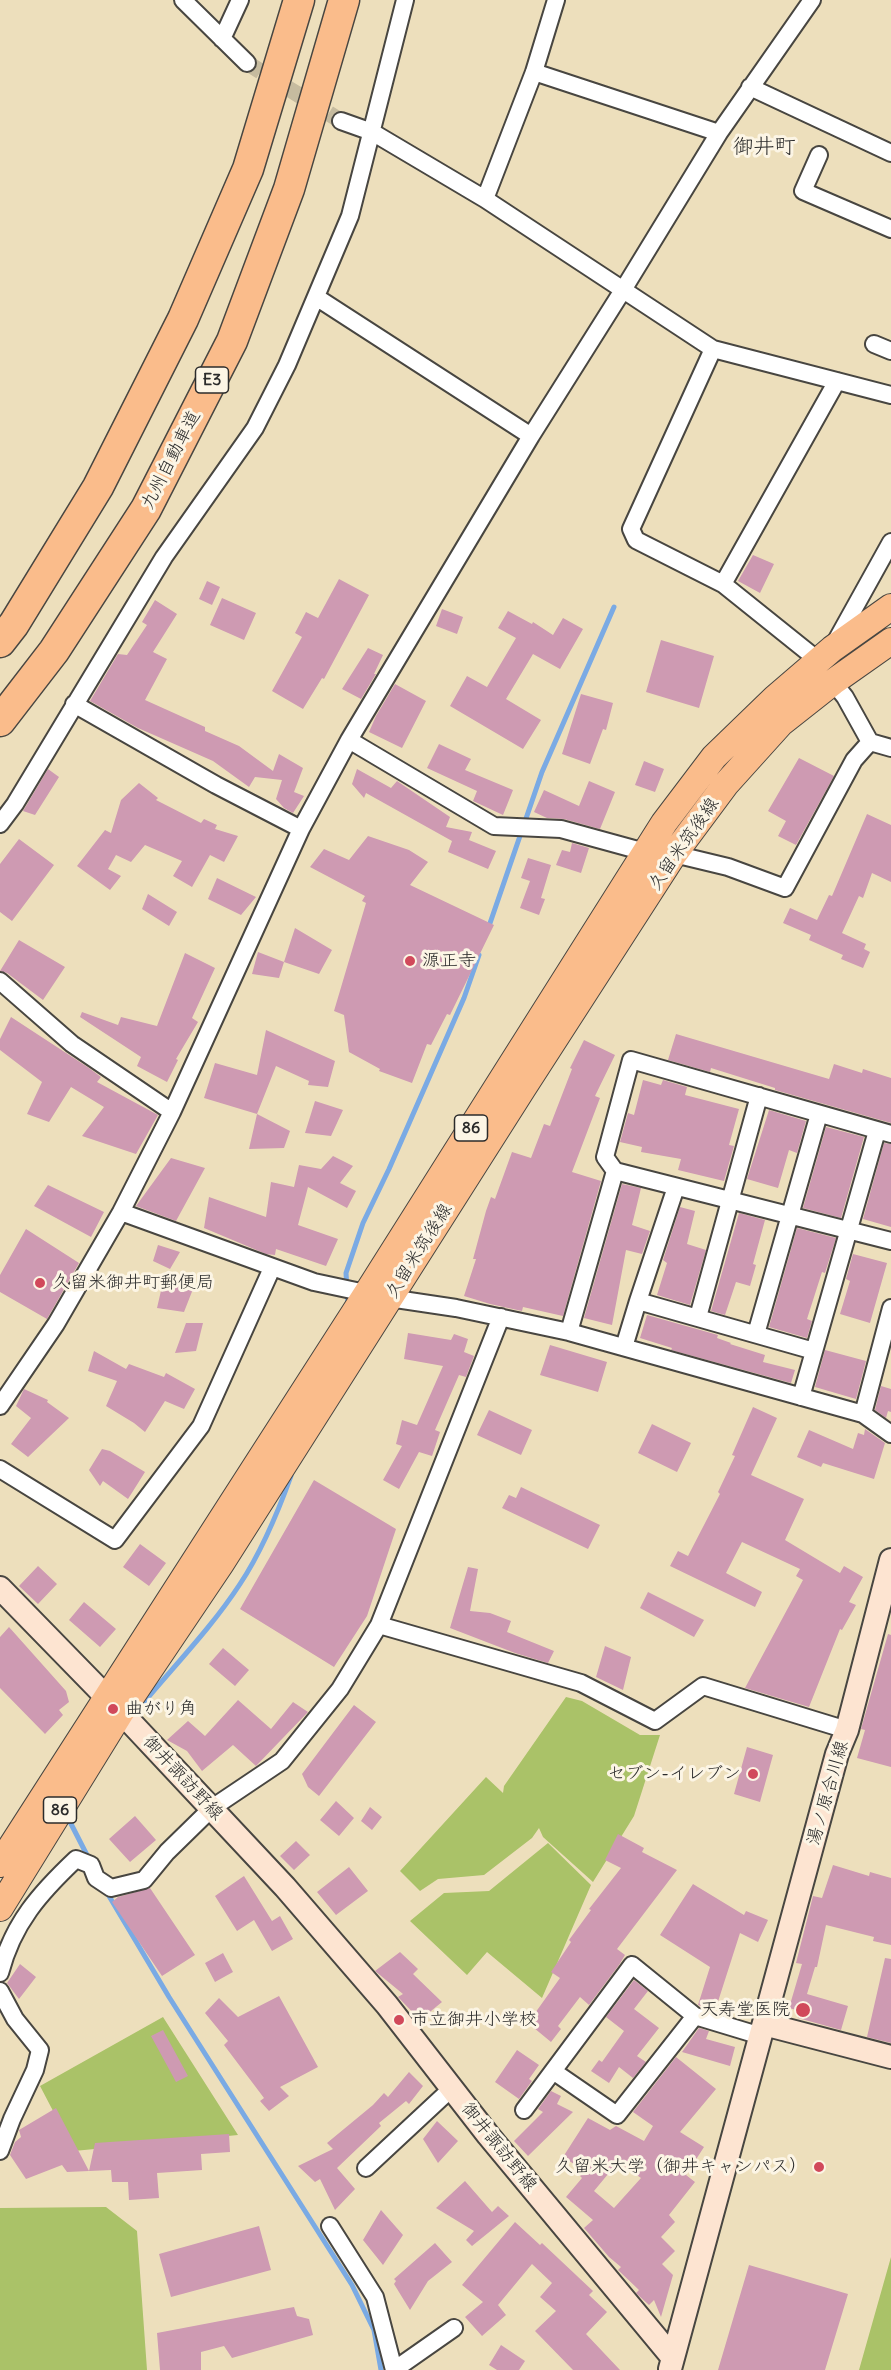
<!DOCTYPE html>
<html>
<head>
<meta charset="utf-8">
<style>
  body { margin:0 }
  canvas { display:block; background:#eddfbc }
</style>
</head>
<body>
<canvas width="891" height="2370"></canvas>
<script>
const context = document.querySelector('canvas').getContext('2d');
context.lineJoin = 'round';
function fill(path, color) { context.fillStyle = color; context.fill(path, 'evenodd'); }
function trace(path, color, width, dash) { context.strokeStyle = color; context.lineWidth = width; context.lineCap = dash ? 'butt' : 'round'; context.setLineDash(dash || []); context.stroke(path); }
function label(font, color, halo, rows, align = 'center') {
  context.font = font + ' Delius,"Klee One",sans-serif'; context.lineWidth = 6; context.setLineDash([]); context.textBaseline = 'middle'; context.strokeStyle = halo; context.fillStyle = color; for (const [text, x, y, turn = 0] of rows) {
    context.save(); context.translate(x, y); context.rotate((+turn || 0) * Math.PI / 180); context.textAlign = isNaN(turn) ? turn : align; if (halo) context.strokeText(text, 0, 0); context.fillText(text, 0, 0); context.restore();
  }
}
fill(new Path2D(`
  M566,1697L582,1701L640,1735H660L634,1816L593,1882L543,1837L539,1828L532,1838L484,1875L438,1879L420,1891L400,1871L486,1777L503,1793L504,1786Z
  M548,1843L591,1885L542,1998L487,1952L467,1975L410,1921L444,1893L489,1891Z
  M163,2017L238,2135L74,2151L40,2086Z
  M106,2207L137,2231L147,2370H0V2208Z
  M891,2257V2370H859Z`), '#aac268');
trace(new Path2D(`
  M488,929L542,772L614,607
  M348,1305L346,1273L363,1223L389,1169L464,998L479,955
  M136,1712C171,1669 210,1630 240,1584C262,1551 278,1512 291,1476
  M67,1816L89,1859
  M106,1891L169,1997L352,2285L374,2330L381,2370`), '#7aaae4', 5);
fill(new Path2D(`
  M753,555L774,564L760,593L738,581Z
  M339,579L369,595L324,679L322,678L303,709L272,691L302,637L295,633L306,612L318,618Z
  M207,581L220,587L212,605L199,599Z
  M222,598L256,613L244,640L210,625Z
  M155,600L177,614L153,652L167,659L145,700L205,727V731L239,746L273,771L279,754L303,768L294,792L304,796L293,813L284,808L276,799L282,780L255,777L249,787L213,761L138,728L90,701L118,654L127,655L147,625L142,622Z
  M442,609L463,617L457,634L436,626Z
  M508,611L532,624L533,622L553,635L563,618L583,629L560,669L533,654L506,699L541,720L523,749L450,706L467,676L487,687L516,638L498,628Z
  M661,640L714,656L699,708L646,692Z
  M368,648L383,655L374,674H376L361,699L342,689Z
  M395,684L426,701L402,748L369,732L376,716Z
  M581,694L613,703L606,730L603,729L590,764L562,754Z
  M439,744L471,759L465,770L513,790L503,815L473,801L477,791L427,768Z
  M799,758L834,776L796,845L778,836L786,821L768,811Z
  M644,761L664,769L655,792L635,785Z
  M48,769L59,777L35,815L23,811Z
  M357,769L391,788L397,781L450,817L446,827L472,832L469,840L496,851L488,869L448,852L452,841L366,793L364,798L352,784Z
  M589,781L615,792L600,829L564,819L547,818L534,812L544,790L579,806Z
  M139,783L158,798L156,800L201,823L204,819L217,825L215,829L238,836L224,862L210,855L192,887L173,876L182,861L145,845L131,862L116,855L108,869L121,876L110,890L77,866L105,830L111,833L121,800Z
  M867,814L891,825V882L872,873L863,898L859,896L842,933L866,944L864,949L870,952L863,968L841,959L843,955L809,940L811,935L783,923L790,908L817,920L829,895L832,896Z
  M368,836L409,850L428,862L410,885L494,925L450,1015L447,1014L431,1045L427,1044L412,1083L379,1071L380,1069L349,1052L344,1015L334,1011L366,903L362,901L365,896L310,867L324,849L349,860Z
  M19,839L54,865L12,921L0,912V864Z
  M572,843L589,848L581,873L556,865L562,850L570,852Z
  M528,858L551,865L541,898L545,899L539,915L520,908L530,881L521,878Z
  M217,878L256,897L241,915L208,899Z
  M148,894L177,912L169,926L142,909Z
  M295,928L332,950L319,974L284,962Z
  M19,940L65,967L43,1000L7,973L0,971Z
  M258,952L284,962L279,978L252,974Z
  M185,953L215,968L192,1018L198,1022L176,1059L178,1060L167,1082L137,1066L141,1057L80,1017L82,1012L118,1025L121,1017L157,1026Z
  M11,1017L89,1068L101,1077L97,1082L158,1115L136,1154L82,1136L104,1107L71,1087L49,1122L27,1114L42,1082L0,1050V1039Z
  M266,1030L335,1061L328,1087L308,1085L309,1081L276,1066L257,1114L204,1098L215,1063L257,1075Z
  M676,1034L829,1079L834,1064L862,1073L863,1069L891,1078V1123L775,1090V1088L711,1068L710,1072L668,1060Z
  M584,1040L615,1055L595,1096L600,1098L572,1172L601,1181L563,1316L523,1307L522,1311L490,1304L464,1296L476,1259H473L486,1211L491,1197L495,1199L512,1152L531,1158L544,1124L550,1126L572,1069L570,1068Z
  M643,1080L661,1085L663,1080L687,1087L685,1095L739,1109L729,1145L734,1146L724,1181L678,1170L681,1159L641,1152L642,1147L620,1142L628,1113L634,1115Z
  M315,1101L343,1110L331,1136L305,1133Z
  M769,1110L806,1121L797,1153L789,1150L778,1188L747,1179Z
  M257,1114L290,1131L284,1148L249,1149Z
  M826,1127L864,1137L841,1218L803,1208Z
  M884,1143L891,1144V1227L863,1219Z
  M333,1156L353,1166L340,1183L356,1191L347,1208L308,1187L298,1225L338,1239L326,1266L276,1249L275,1255L266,1254L204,1228L209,1197L266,1217L271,1182L294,1187L299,1165L321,1169Z
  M171,1158L205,1168L176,1221L136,1206Z
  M622,1184L641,1188L632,1225L650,1231L642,1254L626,1250L612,1325L584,1318Z
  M48,1185L104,1212L91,1237L34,1206Z
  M680,1207L695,1211L687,1244L706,1250L690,1305L657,1295L667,1263L663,1260Z
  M739,1213L765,1220L753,1264L756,1265L750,1286L736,1282L725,1315L711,1311Z
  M797,1228L836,1238L825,1273L822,1272L807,1319L812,1321L807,1338L769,1327Z
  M26,1229L79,1263L47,1319L0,1292V1275Z
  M158,1245L180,1252L170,1269L153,1261Z
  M853,1254L887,1263L870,1323L840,1314L850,1281L846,1279Z
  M163,1282L193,1289L184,1312L157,1308Z
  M647,1315L718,1335L717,1338L731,1343L730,1344L765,1355L763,1362L795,1370L791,1383L671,1350L672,1348L640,1338Z
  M186,1323H203L196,1351L175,1353Z
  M408,1333L451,1340L454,1334L468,1339L464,1352L474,1356L466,1377L459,1375L435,1430L440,1432L432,1456L419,1452L399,1489L383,1480L402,1446L396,1444L402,1420L417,1425L443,1366L404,1359Z
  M550,1345L607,1362L598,1392L540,1375Z
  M825,1350L866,1361L856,1399L815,1387Z
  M94,1351L126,1369L129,1364L164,1377L166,1373L195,1389L184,1409L165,1401L145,1432L134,1423L106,1406L117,1381L88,1371Z
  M881,1386L891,1389V1412L888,1411L886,1418L875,1410Z
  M24,1389L48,1400L47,1402L69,1418L28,1457L11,1444L31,1418L16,1406Z
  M753,1407L777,1418L751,1475L804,1499L785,1540L840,1573L844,1566L863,1577L849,1602L856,1605L842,1630L840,1629L809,1707L745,1688L803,1580L796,1576L800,1569L742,1542L726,1573L762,1592L755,1607L670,1566L678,1551L688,1556L720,1494L718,1492L735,1456L732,1455Z
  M489,1410L532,1430L521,1455L477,1435Z
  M652,1424L691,1443L677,1472L638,1453Z
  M865,1429L885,1443L874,1479L823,1463L821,1467L797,1457L809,1430L853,1449L858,1433L864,1435Z
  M102,1449L110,1451L145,1472L128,1499L103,1481L100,1486L89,1470Z
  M314,1480L396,1529L367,1616L334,1667L240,1609Z
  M521,1487L600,1525L588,1549L502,1508L509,1495L516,1498Z
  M140,1544L166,1563L149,1586L123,1567Z
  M38,1566L57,1584L38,1604L19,1586Z
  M468,1567L478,1569L470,1611L490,1613L511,1621L507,1632L554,1651L548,1663L515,1653L450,1628Z
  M648,1592L704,1620L694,1637L640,1608Z
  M84,1602L116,1629L100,1647L69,1620Z
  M9,1627L66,1691L69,1702L59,1710L63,1715L45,1734L0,1688V1637Z
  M888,1634L891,1635V1767L857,1758L865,1730L861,1729Z
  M605,1646L631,1657L623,1690L596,1677Z
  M223,1648L249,1670L235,1686L209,1664Z
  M238,1700L271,1729L293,1702L308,1712L256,1766L233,1745L202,1771L187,1751L167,1740L188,1721L205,1736Z
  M354,1705L376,1722L319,1796L308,1787L302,1774Z
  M747,1747L773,1755L760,1802L734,1794Z
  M336,1801L354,1818L339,1836L320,1820Z
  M370,1807L382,1817L372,1830L361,1821Z
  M135,1816L156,1840L130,1862L109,1839Z
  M618,1834L644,1848L642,1852L677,1870L617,1949L625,1955L619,1965L589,2005L580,1997L558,2026L561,2029L551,2042L528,2023L560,1978L551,1972L571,1942L569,1940L591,1910L589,1909L621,1868L605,1860Z
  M296,1841L310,1855L294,1870L280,1856Z
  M833,1865L869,1876L870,1872L891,1878V1945L873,1941L874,1937L826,1925L817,1967H815L807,1994L848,2006L841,2030L798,2018L800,2011L789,2008L802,1964L796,1963L813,1896L822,1898Z
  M349,1867L368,1891L336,1915L317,1892Z
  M244,1876L272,1921L280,1916L293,1939L272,1951L254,1920L237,1931L215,1896Z
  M693,1884L744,1915L746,1911L768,1920L758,1942L740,1933L715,2011L698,2005L710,1967L660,1935Z
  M150,1888L195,1955L162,1976L112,1902L118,1897Z
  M400,1952L418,1969L413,1974L442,2002L420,2020L398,1997L403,1994L375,1971Z
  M223,1953L233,1972L215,1982L205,1963Z
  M885,1958L891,1959V2043L867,2037Z
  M20,1964L36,1977L19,1999L7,1983Z
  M634,1980L648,1991L634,2009L659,2028L637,2056L646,2062L633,2078L619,2067L609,2083L591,2071L599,2060L602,2062L624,2031L606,2017Z
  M279,1996L318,2067L280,2087L289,2096L269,2111L260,2101L264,2098L224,2045L228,2041L205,2013L219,1998L238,2017Z
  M699,2028L709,2031L706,2039L735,2047L730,2066L682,2052Z
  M163,2030L188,2076L176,2082L151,2036Z
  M517,2050L539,2065L529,2079L532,2081L519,2099L495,2082Z
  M676,2057L716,2089L680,2132L704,2147L686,2175L695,2182L669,2215L675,2222L661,2237L675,2251L662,2264L673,2275L661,2317L654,2300L649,2305L638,2295L636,2293L639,2290L618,2270L621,2267L609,2257L584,2228L593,2220L566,2197L582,2178L580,2176L585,2171L563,2157L588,2118L610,2130L616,2126L644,2141L653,2126L633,2112ZM618,2162L641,2178L614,2208L594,2191Z
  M409,2072L423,2086L409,2104L406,2101L379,2123L381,2126L337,2168L355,2189L335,2210L320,2179L315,2182L298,2166L333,2149L327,2143L373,2105L384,2093L388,2097Z
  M551,2091L561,2096L557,2104L573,2112L528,2156L514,2141L543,2112L538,2109Z
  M56,2108L89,2171L95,2143L229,2134L230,2152L201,2154L202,2170L157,2173L159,2198L129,2200L128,2182H112L111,2170L67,2172L62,2165L26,2179L10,2155L15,2142L21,2137L19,2130Z
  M437,2121L458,2141L438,2163L423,2139Z
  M465,2181L492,2212L498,2206L509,2216L472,2246L466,2240L474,2231L436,2208Z
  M381,2210L403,2235L383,2265L363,2240Z
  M515,2222L540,2245L542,2243L593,2291L589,2295L607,2312L586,2334L620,2370H573L535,2331L556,2311L540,2297L552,2283L532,2264L498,2305L506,2315L482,2336L465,2317L483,2302L462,2285Z
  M259,2226L271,2270L171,2297L159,2254Z
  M435,2243L452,2262L428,2281L410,2310L394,2284L396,2281L394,2279Z
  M749,2265L848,2294L825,2370H718Z
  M294,2307L297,2316L309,2319L313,2335L232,2358L224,2346L201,2352V2370H160L157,2333Z
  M501,2345L525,2361L519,2370H497L489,2365Z`), '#ce9ab2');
trace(new Path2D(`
  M247,63L341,121`), '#c6bb9f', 16, [16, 8]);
const street = new Path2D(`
  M183,0L247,63
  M222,39L240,0
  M534,72L719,133
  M750,87L891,153
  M341,121L372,132L485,199L713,349L891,395
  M819,155L803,191L891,229
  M485,199L534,72L556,0
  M316,297L531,436
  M874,344L891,351
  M713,349L631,529L636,540L723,584L819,661
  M723,584L837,381
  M836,641L891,542
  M833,682L845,697L870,742L891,748
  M74,704L216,785L301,829
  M349,740L494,826L561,829L645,852L674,854L728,867L785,888L854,760L870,742
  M0,824L15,804L164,557L255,428L287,365L350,216L405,0
  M0,981L72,1044L172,1112
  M891,1134L631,1060L605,1157L615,1171L891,1241
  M121,1212L314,1282L389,1298L456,1308L569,1332L863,1414L891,1434
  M638,1301L676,1187
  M698,1317L759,1096
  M569,1332L615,1171
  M756,1334L819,1114
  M624,1347L638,1301L814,1351
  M801,1397L877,1131
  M0,1406L56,1324L121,1212L172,1112L301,829L349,740L531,436L623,290L719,133L812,0
  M863,1414L891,1308
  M0,1469L115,1540L201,1426L272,1268
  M379,1625L581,1683L655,1721L703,1686L847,1730
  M0,1973C13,1923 40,1893 76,1859L91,1865L96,1878L111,1888L144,1880L167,1852L212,1808L282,1761L340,1689L379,1625L501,1317
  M0,1991L15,2019L40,2050L35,2070L12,2119L0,2151
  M695,2016L761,2036
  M524,2110L632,1965L695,2016L617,2115L553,2071
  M366,2168L452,2088
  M330,2226L375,2297L394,2370
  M394,2370L454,2328`);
const secondary = new Path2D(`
  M0,1588L121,1712L285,1887L387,2005L488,2135L673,2358
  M764,2024L891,2057
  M670,2369L837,1754L847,1730L891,1560`);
const primary = new Path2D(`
  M0,1864L367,1293L664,823L714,757L775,698L832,649L891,607
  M0,1908L121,1712L220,1565L523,1088L674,854L726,784L781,723L833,682L891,641`);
const highway = new Path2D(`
  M0,642L14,624L98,487L183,319L248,169L299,0
  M0,721L54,651L146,509L232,341L289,189L344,0`);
trace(street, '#484641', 20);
trace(secondary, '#484641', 26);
trace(primary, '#484641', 28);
trace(highway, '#484641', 33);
trace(street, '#fff', 16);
trace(secondary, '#fde4d1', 22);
trace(primary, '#fabc8b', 26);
trace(highway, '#fabc8b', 30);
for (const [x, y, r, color] of [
  [410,961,6,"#d1495b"],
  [40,1283,6,"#d1495b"],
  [113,1709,6,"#d1495b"],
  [753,1774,6,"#d1495b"],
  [803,2010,8,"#d1495b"],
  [399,2020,6,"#d1495b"],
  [819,2167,6,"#d1495b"]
]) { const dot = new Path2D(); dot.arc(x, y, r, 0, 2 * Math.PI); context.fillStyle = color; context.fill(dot); trace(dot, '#fcf5e5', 2); }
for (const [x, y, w] of [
  [212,380,33],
  [471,1128,33],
  [60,1810,33]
]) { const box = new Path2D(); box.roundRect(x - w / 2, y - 13, w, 26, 4.5); context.fillStyle = '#fcf5e5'; context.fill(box); trace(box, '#2b2b2b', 1.5); }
label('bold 16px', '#2b2b2b', null, [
  ["E3",212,380],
  ["86",471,1128],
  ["86",60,1810]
]);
label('18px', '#2b2b2b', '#fcf5e5', [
  ["九州自動車道",171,460,-63],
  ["久留米筑後線",684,844,-55],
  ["久留米筑後線",419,1251,-58],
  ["御井諏訪野線",183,1778,47],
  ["湯ノ原合川線",828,1793,-74],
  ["御井諏訪野線",499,2147,51]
]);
label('18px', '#2b2b2b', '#fcf5e5', [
  ["源正寺",422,961],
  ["久留米御井町郵便局",52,1283],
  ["曲がり角",125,1709],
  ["セブン-イレブン",741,1774,"right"],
  ["天寿堂医院",790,2010,"right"],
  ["市立御井小学校",411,2020],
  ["久留米大学（御井キャンパス）",807,2167,"right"]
], 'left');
label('21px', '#2b2b2b', '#fcf5e5', [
  ["御井町",764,147]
]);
</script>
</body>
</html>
